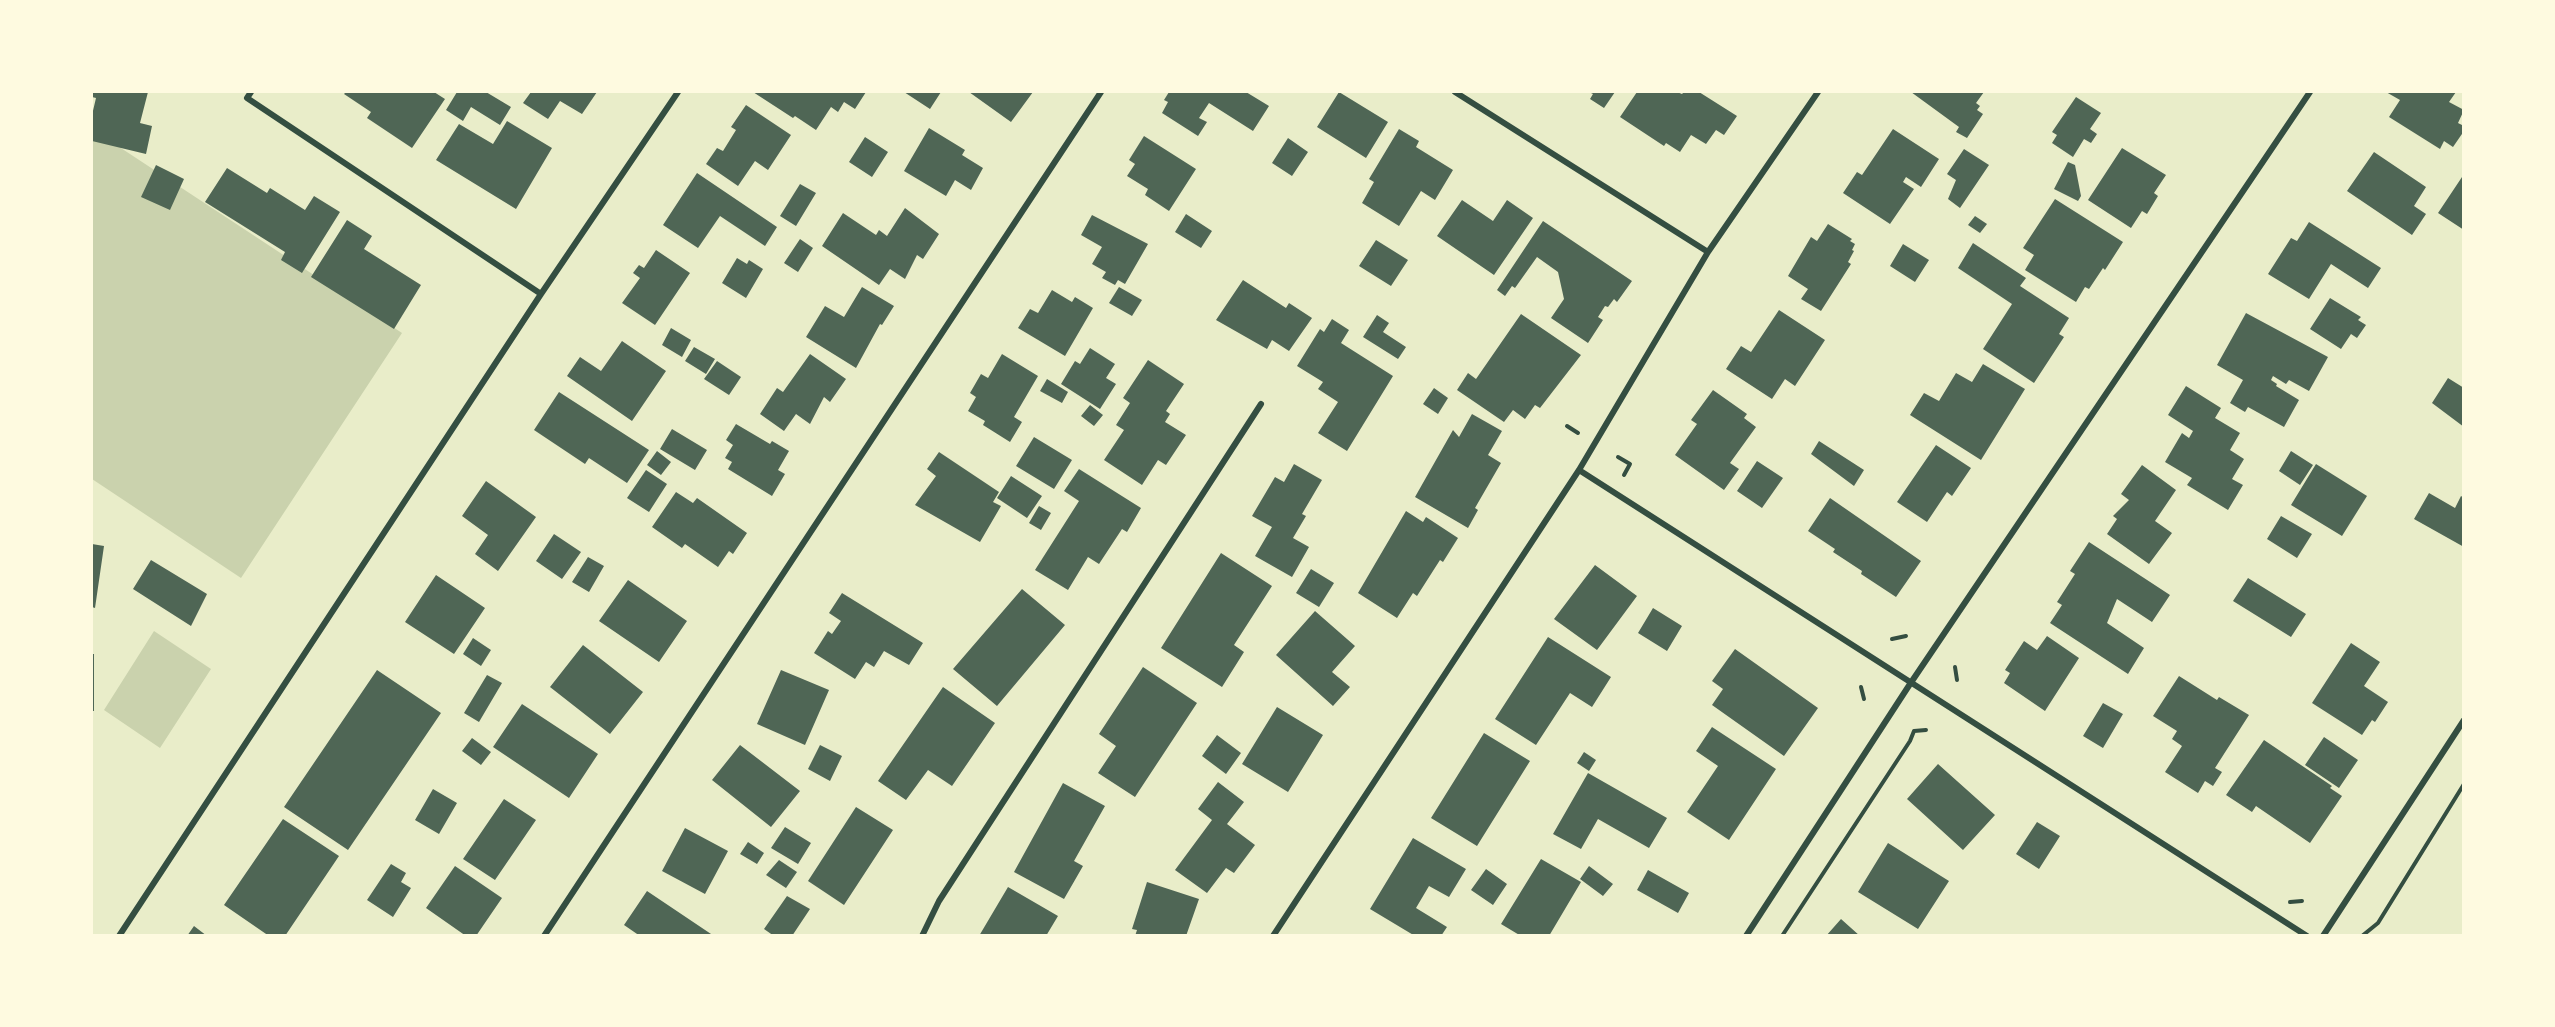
<!DOCTYPE html>
<html>
<head>
<meta charset="utf-8">
<style>
  body { margin:0 }
  #map { position:relative; width:2555px; height:1027px; overflow:hidden; background:#e9edc9; font-family:"Source Sans 3",sans-serif }
  canvas { display:block }
  .frame { position:absolute; inset:0; border:93px solid #fefae0; pointer-events:none }
</style>
</head>
<body>
<div id="map">
<canvas width="2555" height="1027"></canvas>
<div class="frame"></div>
</div>
<script>
const context = document.querySelector('canvas').getContext('2d');
context.lineJoin = 'round';
function fill(path, color) { context.fillStyle = color; context.fill(path, 'evenodd'); }
function trace(path, color, width, dash) { context.strokeStyle = color; context.lineWidth = width; context.lineCap = dash ? 'butt' : 'round'; context.setLineDash(dash || []); context.stroke(path); }
fill(new Path2D(`
  M92,129L402,333L241,578L92,479Z
  M154,631L211,669L160,748L104,710Z`), '#cad2ad');
fill(new Path2D(`
  M92,92H148L140,123L152,126L146,154L92,141V115L96,98L92,97Z
  M346,92H434L445,99L412,148L367,118L371,112L344,94Z
  M457,92H486L511,107L500,125L471,107L463,121L446,110Z
  M531,92H597L582,114L560,101L548,119L523,103Z
  M753,92H866L855,109L844,102L838,112L831,107L816,130L795,116L793,118Z
  M904,92H941L930,109Z
  M969,92H1033L1011,122Z
  M1169,92H1246L1269,106L1253,131L1209,103L1199,118L1207,122L1198,136L1162,113L1168,102L1164,100Z
  M1339,92L1388,122L1366,158L1317,127Z
  M1589,92H1615L1604,108L1590,99L1593,94Z
  M1637,92H1677L1682,94L1684,92H1699L1737,116L1724,135L1716,130L1706,144L1691,135L1680,152L1666,143L1664,146L1620,117Z
  M1911,92H1984L1976,103L1980,106L1977,110L1983,114L1967,138L1956,132L1959,127Z
  M2386,92H2456L2449,102L2464,110L2458,123L2464,126V131L2453,147L2444,141L2440,149L2389,117L2400,100Z
  M2076,97L2101,113L2090,129L2097,134L2091,143L2084,139L2073,157L2052,143L2057,135L2052,132Z
  M746,105L791,135L768,170L755,161L738,186L706,164L717,148L723,151L736,130L731,127Z
  M507,121L552,148L516,209L436,160L459,124L493,144Z
  M929,128L965,150L962,155L983,168L971,190L955,180L946,196L904,171Z
  M1399,129L1419,141L1416,147L1453,170L1435,200L1421,191L1399,226L1362,203L1374,182L1369,179Z
  M1893,129L1939,159L1921,187L1906,177L1903,182L1914,189L1890,224L1843,193L1857,172L1862,175Z
  M1144,136L1196,169L1169,211L1145,195L1148,189L1127,176L1135,164L1129,160Z
  M865,137L888,152L872,177L849,162Z
  M1288,138L1308,152L1292,176L1272,163Z
  M2122,148L2166,175L2154,193L2158,196L2147,214L2142,211L2131,228L2088,200Z
  M1964,149L1989,165L1960,208L1948,199L1956,180L1947,174Z
  M2374,152L2426,187L2414,206L2426,214L2412,235L2347,191Z
  M2068,162L2075,165L2081,196L2078,201L2054,189Z
  M156,165L184,179L170,210L141,197Z
  M227,168L267,193L270,188L305,210L314,196L340,212L302,273L281,260L285,252L205,202Z
  M697,173L777,227L765,246L720,216L698,248L663,225Z
  M2464,174V230L2438,213Z
  M800,184L816,193L796,226L780,216Z
  M2055,199L2123,242L2105,270L2103,268L2089,289L2085,287L2076,302L2025,270L2034,255L2023,248Z
  M1462,200L1493,221L1507,200L1533,218L1494,275L1437,236Z
  M905,208L939,234L923,259L917,255L905,279L890,269L879,285L822,246L843,213L876,235L879,230L887,236Z
  M1186,214L1212,231L1201,248L1175,232Z
  M1092,215L1148,244L1125,284L1118,280L1115,285L1102,278L1106,272L1092,264L1102,247L1081,235Z
  M1975,216L1987,224L1980,233L1968,225Z
  M347,220L372,236L364,249L421,285L394,329L311,277Z
  M1543,221L1632,281L1617,302L1614,299L1608,307L1605,306L1598,317L1603,320L1588,343L1551,318L1564,299L1558,272L1537,257L1515,288L1512,286L1505,296L1497,290Z
  M2309,222L2381,268L2368,288L2331,264L2309,299L2268,274L2291,238L2297,241Z
  M1828,224L1852,239L1850,241L1855,244L1852,250L1854,251L1848,262L1851,264L1821,311L1801,299L1808,289L1788,276L1811,237L1817,241Z
  M800,239L813,248L798,272L784,263Z
  M1376,240L1408,260L1391,286L1359,266Z
  M1973,243L2026,278L2020,286L2069,318L2059,334L2064,337L2034,383L1983,349L2012,304L1958,268Z
  M1903,244L1929,260L1915,282L1890,266Z
  M656,250L690,273L655,325L622,303L640,278L633,273L639,265L644,268Z
  M737,258L747,264L749,260L763,269L746,298L722,283Z
  M1243,280L1286,308L1289,303L1312,318L1289,351L1272,340L1267,349L1216,320Z
  M862,287L894,306L882,325L880,324L856,368L806,337L825,306L844,317Z
  M1119,287L1142,300L1132,316L1109,303Z
  M1052,290L1072,302L1075,297L1093,308L1065,356L1018,328L1030,309L1038,313Z
  M2330,298L2361,317L2358,320L2366,325L2357,338L2351,334L2341,349L2310,329Z
  M1779,310L1825,340L1795,386L1785,379L1772,399L1726,369L1741,346L1751,352Z
  M2246,313L2328,357L2309,391L2289,380L2286,384L2273,376L2271,380L2277,384L2276,386L2299,400L2284,427L2248,407L2245,412L2230,403L2243,380L2217,365Z
  M1521,314L1581,355L1540,408L1535,405L1525,419L1513,410L1504,422L1457,390L1468,373L1476,379Z
  M1377,315L1389,323L1383,332L1406,347L1398,359L1363,337Z
  M1332,319L1349,330L1341,343L1393,376L1347,451L1318,433L1338,402L1318,389L1323,382L1297,366L1320,329L1324,332Z
  M671,328L691,340L682,357L662,345Z
  M622,341L666,371L632,421L567,376L580,357L601,371Z
  M694,347L715,359L706,374L685,361Z
  M1090,348L1115,364L1106,378L1116,384L1100,409L1061,384L1075,361L1080,364Z
  M810,354L846,379L830,402L824,397L810,424L796,414L784,431L760,414L777,388L783,392Z
  M1002,354L1038,376L1014,417L1022,422L1010,442L983,425L985,421L968,411L976,397L970,393L981,374L988,378Z
  M1148,360L1184,384L1166,411L1170,414L1165,422L1186,435L1166,465L1158,460L1142,485L1104,460L1124,430L1116,425L1130,403L1123,398Z
  M717,361L741,377L729,395L704,379Z
  M1983,364L2025,389L1981,460L1910,415L1924,393L1939,401L1956,373L1972,382Z
  M2448,378L2464,388V427L2432,403Z
  M1047,379L1068,392L1062,403L1040,391Z
  M2186,386L2221,408L2215,418L2240,433L2230,450L2244,459L2232,479L2243,485L2228,510L2187,485L2192,478L2165,462L2182,433L2189,438L2193,431L2168,415Z
  M1434,388L1448,398L1438,414L1423,404Z
  M1713,390L1747,414L1744,418L1756,427L1730,463L1739,469L1724,490L1675,455L1697,424L1691,420Z
  M559,392L649,450L627,483L589,458L585,464L534,430Z
  M1090,405L1103,415L1094,426L1081,416Z
  M1472,414L1502,431L1488,455L1501,463L1475,508L1478,510L1468,528L1415,497L1453,430L1459,437Z
  M736,424L770,444L772,441L789,451L778,470L785,474L772,496L728,469L732,462L725,458L733,445L726,440Z
  M672,429L707,450L695,470L660,449Z
  M1034,437L1072,460L1054,489L1016,466Z
  M1819,441L1864,470L1854,486L1811,454Z
  M1936,445L1971,468L1952,496L1947,492L1927,522L1897,502Z
  M657,451L671,462L661,475L647,465Z
  M2291,451L2313,465L2300,485L2279,471Z
  M939,452L999,492L993,502L1001,506L980,542L915,505L936,476L927,469Z
  M1757,461L1783,478L1762,508L1737,491Z
  M1294,464L1322,480L1302,514L1306,516L1293,538L1309,547L1292,577L1255,556L1272,527L1252,516L1275,477L1284,482Z
  M2316,464L2367,496L2342,536L2291,505Z
  M2142,465L2176,490L2155,521L2172,533L2149,564L2107,534L2117,519L2113,516L2129,500L2121,494Z
  M1079,469L1141,508L1127,532L1122,529L1099,564L1088,557L1068,590L1035,570L1079,501L1064,491Z
  M646,470L667,484L649,512L627,498Z
  M1011,476L1042,496L1027,518L997,498Z
  M486,481L536,517L498,571L475,554L488,535L462,516Z
  M676,492L693,503L697,498L747,533L733,554L729,551L718,567L685,544L682,548L652,527Z
  M2429,493L2455,508L2461,496L2464,498V547L2414,519Z
  M1830,498L1921,561L1896,597L1861,574L1862,571L1833,552L1835,549L1808,531Z
  M1039,506L1051,513L1041,530L1029,523Z
  M1406,511L1423,522L1426,517L1458,538L1443,562L1440,560L1417,596L1413,593L1397,618L1358,593Z
  M2281,516L2312,534L2297,558L2267,539Z
  M554,534L581,552L562,579L536,561Z
  M2089,542L2170,595L2152,622L2117,599L2107,623L2144,648L2128,674L2050,623L2062,605L2057,602L2075,574L2070,571Z
  M92,544L104,546L95,608L92,607Z
  M1221,553L1272,586L1234,645L1244,652L1222,687L1161,648Z
  M588,557L604,566L589,592L572,582Z
  M151,560L207,594L191,626L133,589Z
  M1595,565L1637,596L1597,650L1554,619Z
  M1311,569L1334,583L1319,607L1296,593Z
  M436,575L485,608L454,654L405,622Z
  M2248,578L2306,614L2291,637L2233,601Z
  M628,580L687,621L659,662L599,621Z
  M1022,589L1065,625L997,706L953,669Z
  M842,593L923,643L909,665L884,651L874,667L866,662L855,679L814,653L828,631L832,634L841,621L829,613Z
  M1653,608L1682,626L1667,651L1638,633Z
  M1315,611L1355,646L1332,672L1350,687L1333,706L1276,655Z
  M2047,636L2079,658L2045,711L2004,683L2010,673L2005,670L2024,641L2037,650Z
  M1548,637L1611,677L1592,707L1570,693L1536,745L1495,719Z
  M473,638L491,650L481,666L463,654Z
  M2351,643L2380,662L2364,686L2388,702L2375,722L2372,720L2362,735L2312,703Z
  M583,645L643,692L610,734L550,687Z
  M1735,649L1818,708L1784,756L1712,705L1723,689L1712,681Z
  M92,654H94V711H92Z
  M1143,667L1197,703L1135,797L1098,773L1116,746L1099,734Z
  M377,670L441,713L348,850L284,807Z
  M781,670L829,690L805,745L757,724Z
  M487,675L502,683L479,722L464,713Z
  M2179,676L2217,700L2219,697L2249,715L2215,768L2222,772L2213,786L2205,781L2198,793L2165,772L2182,746L2172,739L2177,731L2153,716Z
  M943,687L995,723L952,786L928,770L906,800L878,781Z
  M2103,703L2123,714L2103,748L2083,736Z
  M522,704L598,754L569,798L493,747Z
  M1277,707L1323,735L1288,792L1242,764Z
  M1712,727L1776,769L1729,840L1687,812L1718,766L1696,751Z
  M1484,733L1530,761L1477,846L1431,818Z
  M1217,735L1241,753L1226,774L1202,756Z
  M2324,737L2358,760L2339,788L2305,765Z
  M472,738L491,752L481,765L462,751Z
  M2264,740L2332,786L2330,788L2342,796L2310,843L2256,806L2252,812L2226,795Z
  M740,745L800,791L771,827L712,780Z
  M820,745L842,756L830,781L808,769Z
  M1584,752L1596,760L1589,771L1577,763Z
  M1938,764L1995,815L1963,850L1907,799Z
  M1588,773L1667,818L1649,848L1598,819L1581,849L1553,834Z
  M1218,782L1244,802L1227,824L1255,845L1234,873L1226,868L1207,893L1175,870L1212,820L1198,809Z
  M1063,783L1105,806L1074,861L1083,866L1064,899L1014,872Z
  M433,789L457,803L439,834L415,820Z
  M504,799L536,820L495,880L463,859Z
  M856,807L893,830L844,905L808,881Z
  M283,819L339,856L285,936H269L224,905Z
  M2037,822L2060,836L2039,869L2016,854Z
  M785,827L811,843L798,864L771,848Z
  M685,828L728,851L705,894L662,871Z
  M1413,838L1466,869L1449,897L1429,886L1416,908L1447,927L1441,936H1415L1370,909Z
  M748,842L764,853L757,864L740,854Z
  M1888,843L1949,881L1918,929L1858,892Z
  M1541,859L1581,882L1549,936H1521L1501,924Z
  M779,860L797,872L786,888L766,875Z
  M391,864L406,873L401,882L411,888L393,917L367,900Z
  M455,866L502,898L476,936H466L426,908Z
  M1589,866L1613,884L1603,896L1580,879Z
  M1486,869L1507,884L1493,905L1471,890Z
  M1648,870L1689,893L1678,913L1637,890Z
  M1147,882L1199,899L1186,936H1135L1137,930L1132,929Z
  M1008,887L1058,916L1046,936H979Z
  M647,891L714,936H640L624,925Z
  M787,896L810,909L792,936H774L764,929Z
  M1841,919L1860,936H1826Z
  M194,926L207,936H187Z`), '#4f6655');
trace(new Path2D(`
  M1567,426L1578,433
  M1618,457L1630,464L1624,475
  M1892,639L1906,636
  M1955,667L1957,680
  M1861,687L1864,699
  M2290,902L2302,901
  M1782,936L1910,741L1914,731L1926,730
  M2362,936L2378,923L2464,784`), '#344e41', 4);
trace(new Path2D(`
  M251,92L247,98L541,294
  M1455,92L1708,252
  M1579,470L2307,936
  M119,936L541,294L678,92
  M544,936L1101,92
  M922,936L939,901L1261,404
  M1273,936L1579,470L1708,252L1818,92
  M1746,936L1910,684L2310,92
  M2323,936L2464,720`), '#344e41', 6);
</script>
</body>
</html>
